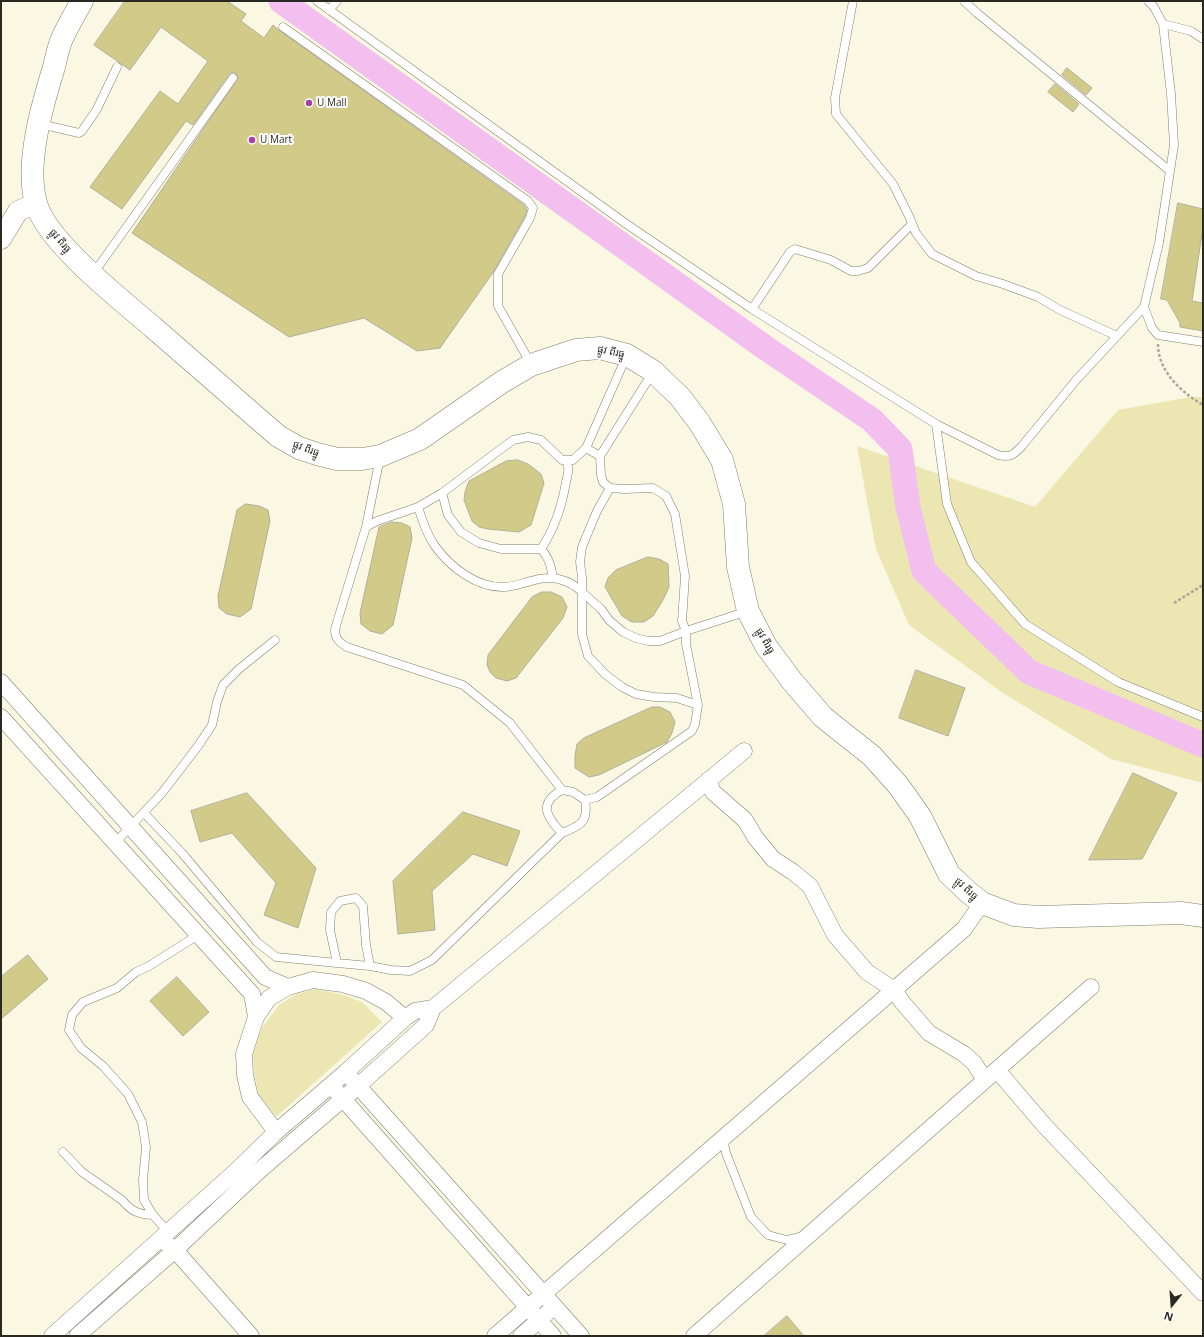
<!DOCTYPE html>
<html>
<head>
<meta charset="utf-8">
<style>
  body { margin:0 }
  #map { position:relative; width:1204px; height:1337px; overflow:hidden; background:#faf7e2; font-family:"Open Sans",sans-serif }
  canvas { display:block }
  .frame { position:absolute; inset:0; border:2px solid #2a2921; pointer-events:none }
  .north { position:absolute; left:1152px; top:1285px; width:40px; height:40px; -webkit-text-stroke:3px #fff; paint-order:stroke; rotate:197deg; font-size:11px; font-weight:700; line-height:16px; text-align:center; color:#2a2921 }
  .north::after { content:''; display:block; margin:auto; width:14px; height:18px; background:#2a2921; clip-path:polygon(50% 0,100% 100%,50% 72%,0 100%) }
</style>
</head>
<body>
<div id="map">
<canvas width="1204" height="1337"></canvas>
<div class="frame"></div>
<div class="north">N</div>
</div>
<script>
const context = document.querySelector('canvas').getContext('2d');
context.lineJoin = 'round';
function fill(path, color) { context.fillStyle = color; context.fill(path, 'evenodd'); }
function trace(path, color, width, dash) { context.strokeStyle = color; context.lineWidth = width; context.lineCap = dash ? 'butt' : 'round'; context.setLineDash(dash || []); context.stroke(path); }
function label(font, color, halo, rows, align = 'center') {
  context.font = font + ' "Open Sans","Noto Sans Khmer",sans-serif'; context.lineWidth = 4; context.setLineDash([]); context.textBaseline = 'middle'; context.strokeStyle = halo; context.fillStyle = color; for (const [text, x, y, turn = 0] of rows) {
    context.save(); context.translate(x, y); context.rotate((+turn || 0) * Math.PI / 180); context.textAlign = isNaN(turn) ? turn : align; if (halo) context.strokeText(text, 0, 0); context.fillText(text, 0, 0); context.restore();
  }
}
fill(new Path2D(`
  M1191,397H1203V783L1111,759L1003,693L909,625L876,549L857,446L1035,507L1118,410Z
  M315,989L340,994L362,1002L382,1022L276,1117L259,1095L254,1073L253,1054L262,1028L279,1005L295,995Z`), '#ece6b3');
trace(new Path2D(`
  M281,1L767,349L872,420L900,449L908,507L924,571L1029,672L1203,745`), '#f3bfef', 25);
const building = new Path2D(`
  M125,1H227L246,14L241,21L264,38L273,25L280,31L524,205L527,209L525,216L492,274L440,348L417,351L364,318L289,337L132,233L238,78L236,73H230L193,125L186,121L122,209L90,187L160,91L178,104L208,61L161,27L130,70L94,45Z
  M1067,68L1092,88L1086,95L1062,75Z
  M1055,84L1079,104L1073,112L1048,92Z
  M1178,203L1203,209V227L1192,301L1203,303V331L1180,327V323L1167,300L1161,299Z
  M518,460L528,464L541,474L544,483L531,525L519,532L488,529L479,527L472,521L464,500L465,492L469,481L506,461Z
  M246,504L259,506L268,510L270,521L251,609L240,617L227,614L219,608L218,596L237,510Z
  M392,522L402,523L410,527L412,538L393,625L382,634L370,631L361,624L360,613L379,527Z
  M648,557L659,559L668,564L669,587L663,600L653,616L644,622H632L622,616L605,587L608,578L616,570Z
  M542,592H551L562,597L567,607L563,618L516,678L507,681L496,678L490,672L487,665L488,655L532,597Z
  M916,670L965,688L948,736L899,718Z
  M652,707H660L670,712L675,722L672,733L667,742L599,775L589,777L575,768V756L577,744L584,738Z
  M1133,773L1177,793L1142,859L1089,860Z
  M247,793L316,868L298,928L264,915L276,883L232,833L200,842L191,811Z
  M463,812L520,831L507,866L473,854L432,891L435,930L398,934L393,881Z
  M28,955L48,979L1,1019V977Z
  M177,977L209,1012L183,1036L150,1001Z
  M787,1316L804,1336H764Z`);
fill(building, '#d2ca88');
trace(building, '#b2b09c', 1);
const service = new Path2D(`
  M317,1L625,223L752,309L936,424L998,455C1011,458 1013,455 1022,446L1077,379L1144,307L1159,243L1174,145L1171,94L1163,24L1154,7L1148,1
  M853,1L835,98L836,114L893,184L909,216L916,233L932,254L976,276L1003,284L1038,297L1060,310L1117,336
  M964,1L977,13L1170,171
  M329,10L337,1
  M1163,24L1191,31L1203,39
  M283,27L528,201L533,208L530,218L498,274V306L531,364
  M40,124L79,133L82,131L97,109L117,67
  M93,274L233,78
  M1144,307L1152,328L1158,335L1203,342
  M752,309L790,252L795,249L831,260L851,271H858L868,268L912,224
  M936,424L947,504L971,562L1025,624L1118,682L1203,717
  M586,448L600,456
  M380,457L366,527L335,629C335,639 339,642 347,647L463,685L510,723L562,790L573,792L585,800L597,797L692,731L695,724L698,705L686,644V631L682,621L685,576L675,514L666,496L653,488L625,489L610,488L603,482L601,475L600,456L653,372
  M610,488L597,511L582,547L580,562L582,577V592L601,609L609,620L623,632L636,638L648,641H660L686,631L748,611
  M442,493L448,515L461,532L479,543L501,549H541C549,557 551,567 553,578
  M418,507C422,520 427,535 435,546C450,567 477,588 504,587C513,587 522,583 531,581C549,575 568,578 582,592V634L588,656L605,674L622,687L636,694L654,697L677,698L698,705
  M366,527L377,521L418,507L442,493L513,440L528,437L541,440L562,460H573L586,448L627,355
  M541,549C555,528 562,506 566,482C568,473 570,469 566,460
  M562,790C538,803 546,817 562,833C580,826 589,822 585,800
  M144,813L182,853L257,942L276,957L337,963
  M115,843L162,793L198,746L212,725L217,702L223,685L239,669L275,640
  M370,966L337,963L330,930L331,912L340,901L356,898L363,906L366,945L370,966L391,970L410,971L432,960L562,833
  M723,1138L726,1153L751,1217L768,1235L787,1240L804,1236
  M63,1152L82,1172L122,1200C132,1212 138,1214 153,1215
  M168,1232L153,1215L144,1200L143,1180L146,1147L142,1122L128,1094L103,1066L81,1048L69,1030L72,1015L83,1002L117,988L136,972L149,966L198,935`);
const minor = new Path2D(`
  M1,682L265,977L288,987
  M1,717L252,994L256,1017
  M708,780L713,792L745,820L755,837L773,859L793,872L810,886L835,935L867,972L893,989L903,1003L929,1033L964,1054L974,1063L985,1080
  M997,1070L1044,1125L1203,1293
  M350,1077L581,1336
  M336,1091L553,1336
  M276,1132L250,1097L245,1075L244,1054L256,1017L269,998L288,987L313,980L343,984L366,991L386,1002L405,1018
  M166,1243L175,1250L251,1336
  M52,1336L236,1171L276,1132L346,1072L405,1018L415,1011L433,1008
  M77,1336L175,1250L260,1170L358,1086L426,1025L433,1008L744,751
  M495,1336L964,929L982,903
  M521,1336L547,1313
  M694,1336L1091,987`);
const tertiary = new Path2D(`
  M1,239L18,211L36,203`);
const secondary = new Path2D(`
  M82,1C75,14 67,27 61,41C58,49 56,58 54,67C42,106 25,164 36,203C47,243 123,301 155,329C196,365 237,400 278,436L299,448L317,454L337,459H362L380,456L420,439L502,382L531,365L576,350L600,348L627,355L653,371L680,397L699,422L722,460L734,504L738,567L748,611L766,646L792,681L823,717L872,756L898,785L920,816L949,874L968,892L982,903L1014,915L1038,917L1181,913L1203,916`);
trace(service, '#817f6c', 9);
trace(minor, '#817f6c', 17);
trace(tertiary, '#817f6c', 21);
trace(secondary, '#817f6c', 23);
trace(new Path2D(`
  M1158,344C1158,371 1181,392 1203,405
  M1174,603L1203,585`), '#aaa898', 2.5, [3, 2]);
trace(service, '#fff', 8);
trace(minor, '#fff', 16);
trace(tertiary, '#fff', 20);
trace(secondary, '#fff', 22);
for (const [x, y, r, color] of [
  [309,103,4,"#a942a5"],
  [252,140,4,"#a942a5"]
]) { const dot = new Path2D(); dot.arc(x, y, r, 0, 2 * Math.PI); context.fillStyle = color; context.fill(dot); trace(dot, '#fff', 1.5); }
label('10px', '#2a2921', '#fff', [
  ["U Mall",317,103],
  ["U Mart",260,140]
], 'left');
label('10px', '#2a2921', '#fff', [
  ["ផ្លូវ ពីរធ្នូ",60,241,49],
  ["ផ្លូវ ពីរធ្នូ",611,352,12],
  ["ផ្លូវ ពីរធ្នូ",306,449,21],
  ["ផ្លូវ ពីរធ្នូ",765,641,60],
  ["ផ្លូវ ពីរធ្នូ",966,889,42]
]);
</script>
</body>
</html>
